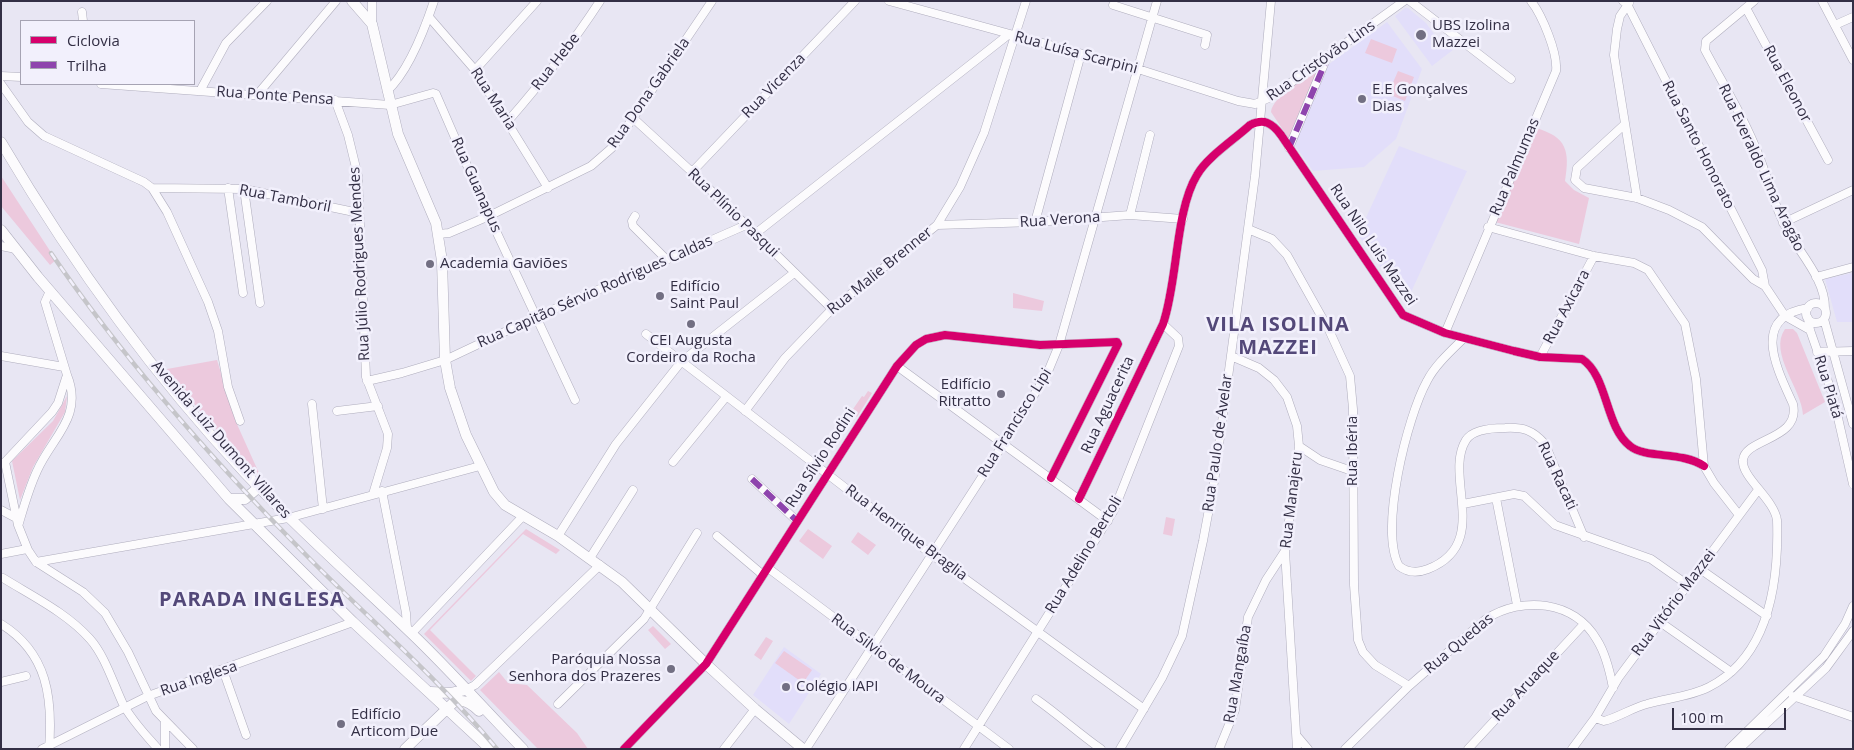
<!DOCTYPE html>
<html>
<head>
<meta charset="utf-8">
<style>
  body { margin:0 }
  #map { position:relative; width:1854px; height:750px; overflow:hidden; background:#e8e6f3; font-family:"Open Sans",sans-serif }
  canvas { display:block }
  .frame { position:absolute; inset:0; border:2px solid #332f45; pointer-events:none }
  .legend { position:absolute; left:20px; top:20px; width:175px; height:65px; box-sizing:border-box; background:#f2f0fc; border:1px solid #a6a3b3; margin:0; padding:6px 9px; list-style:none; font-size:15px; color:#332f45 }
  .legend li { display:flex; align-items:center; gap:10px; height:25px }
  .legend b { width:25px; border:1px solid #a6a3b3 }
  .scale { position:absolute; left:1672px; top:708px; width:114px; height:22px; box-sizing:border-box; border:2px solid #332f45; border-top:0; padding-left:6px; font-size:15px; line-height:18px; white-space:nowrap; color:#332f45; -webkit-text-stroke:4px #f2f0fc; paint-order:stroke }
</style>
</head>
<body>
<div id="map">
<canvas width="1854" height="750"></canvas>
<div class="frame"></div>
<ul class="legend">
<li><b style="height:6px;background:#d6006c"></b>Ciclovia</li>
<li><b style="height:6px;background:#8e44ad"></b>Trilha</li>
</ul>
<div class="scale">100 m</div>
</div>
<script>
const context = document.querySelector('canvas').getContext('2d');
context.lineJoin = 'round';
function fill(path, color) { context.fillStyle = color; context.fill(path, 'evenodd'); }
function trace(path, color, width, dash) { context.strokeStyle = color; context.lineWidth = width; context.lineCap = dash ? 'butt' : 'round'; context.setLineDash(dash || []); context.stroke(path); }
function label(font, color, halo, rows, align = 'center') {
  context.font = font + ' "Open Sans",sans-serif'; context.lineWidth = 5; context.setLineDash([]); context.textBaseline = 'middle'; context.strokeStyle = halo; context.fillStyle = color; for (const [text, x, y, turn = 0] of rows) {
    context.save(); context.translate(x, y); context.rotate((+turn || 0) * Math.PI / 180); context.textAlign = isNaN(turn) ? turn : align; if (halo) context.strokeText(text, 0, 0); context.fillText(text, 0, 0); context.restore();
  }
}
fill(new Path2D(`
  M1405,8H1408L1426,23L1442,45L1448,39L1458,46L1432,66L1395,16Z
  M1387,22L1422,69L1396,139L1364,167L1313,171L1293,143L1325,67Z
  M1399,146L1467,171L1406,303L1358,235Z
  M1853,273V322H1837L1825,279Z
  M784,647L821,674L789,724L753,695Z`), '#e2defa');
fill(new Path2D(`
  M1371,39L1397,49L1392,63L1365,53Z
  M1320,69L1291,142L1271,112C1273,95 1307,79 1320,69Z
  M1398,71L1414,77L1405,101L1388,94Z
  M1536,128C1567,137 1570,151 1565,181L1574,190L1589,198L1579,244L1495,222Z
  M1,176L56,260L50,265L1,206Z
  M1013,293L1044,301L1042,311L1013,308Z
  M1785,329H1793L1797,333L1825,402L1803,415C1802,389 1768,353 1785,329Z
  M217,360L236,422L263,482L203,415L167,369Z
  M868,391L872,393L857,417L851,412L862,396L864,397Z
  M67,396L65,412L33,467L20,500L12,461L53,421Z
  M1166,517L1175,519L1172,536L1163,534Z
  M526,529L560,550L556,554L523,534L430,630L476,676L471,681L424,634Z
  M808,529L832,546L823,559L799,541Z
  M858,532L876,545L868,555L851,542Z
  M653,626L671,644L665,649L648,630Z
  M766,637L773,641L761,660L754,655Z
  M784,651L812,670L803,683L775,663Z
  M499,672L508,683L527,685L577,733L588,749H538L480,690Z`), '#ecc9dd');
const minor = new Path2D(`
  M889,1L1138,69L1238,101L1255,104L1271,97L1404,1
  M1410,1L1511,79
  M1623,1L1627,4L1762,270L1765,286
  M1754,1L1706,41L1705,50C1723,84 1745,119 1759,156C1768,178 1773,202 1784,224C1797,251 1825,277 1825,308
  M1822,1L1853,60
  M1629,3L1620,16L1617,29L1614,55L1637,198
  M1113,5L1207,35L1205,45
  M1746,8L1828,160
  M82,12L83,21
  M429,17L475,70L548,188
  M372,24V1
  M1835,25L1853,17
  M475,70L537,1
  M1,76L21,77
  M1,84L28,122L44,136L144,182L152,188L167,212L208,302L218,331L228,387L240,421
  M101,84L390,105L433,93L436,94L489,216L575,400
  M200,91L226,43L267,1
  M387,91C408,72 425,28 434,1
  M257,95L336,1
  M335,100L348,135L358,176L366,377L388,434L387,448L373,494
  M633,118L692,172L832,309
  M508,121C542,82 572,44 600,1
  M1625,124L1577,168L1575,180L1584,188L1637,198L1669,210L1702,227L1753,279L1765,286L1785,316
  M1289,148L1327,57
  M692,172L855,1
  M152,188L244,189L359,213
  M228,188L243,293
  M244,189L260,303
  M1130,215L1150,135
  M635,216L632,221L633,226L666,259
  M1035,222L1081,54
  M1783,223L1853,190
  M937,225L1035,222L1130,215L1183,219
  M1488,227L1594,256L1634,263L1648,270L1685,324L1696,379L1704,466L1714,483L1739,515
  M1248,229L1272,239L1287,255L1329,330L1350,376L1353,409L1354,585L1358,640L1363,652L1375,665L1409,686
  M438,234L449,233L489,216L591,166L614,146L712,1
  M755,234L1008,35
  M1,246L16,249
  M1816,277L1853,267
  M1806 313a10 10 0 1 1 20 0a10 10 0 1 1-20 0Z
  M1785,316L1810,330
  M1808,318L1810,330L1833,396L1853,484
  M1824,319L1853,424
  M1445,333L1556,71C1558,53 1542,15 1531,1
  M646,334L931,554L1144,709
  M1464,338C1451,351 1435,365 1427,381C1407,417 1379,530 1399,566C1408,573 1418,573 1428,569C1492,544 1443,476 1466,440C1473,429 1493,428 1505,428C1523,427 1533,430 1545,444L1584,537
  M1817,352L1853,351
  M1,356L64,367
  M1231,356L1259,368L1274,380L1287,397L1297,426L1299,446L1285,551L1297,749
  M1540,357L1594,256
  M897,366L1108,521
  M367,381L402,373L445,360L536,317L746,225
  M312,404L323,509
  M337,411L378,406
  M745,411L785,358L832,309L937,225L960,187L984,133L1026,1
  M1299,446L1320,460L1352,471
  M5,462L18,525L28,550L36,562L83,592L105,613L128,652L156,711L193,749
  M5,462L52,412L58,403L67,375L45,302L50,291
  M673,462L726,397
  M752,479L797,521
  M382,491L406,613L407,629
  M1496,498L1517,605
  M1079,499L1163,324C1178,281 1175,211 1197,175C1207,157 1235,139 1250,125C1264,118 1272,123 1281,135L1403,315L1445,333L1514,351L1540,357L1582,359C1608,376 1605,427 1630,446C1646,459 1681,451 1704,466
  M1463,504L1514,494L1524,496L1555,525L1651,559L1688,585
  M1,510L16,518
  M19,523C24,506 29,488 37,471C52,437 84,417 67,375
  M558,536L616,444L681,362L794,273
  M717,536L763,575
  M1,554L27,549
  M590,558L633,490
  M36,562L288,518L480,466
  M768,568L1009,749
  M1700,569L1767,616
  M3,578C32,596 67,613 90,639C105,656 113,683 123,704C132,721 146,735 158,749
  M1660,622L1731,672
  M1,624C48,653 53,699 49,749
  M412,633L523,516
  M223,670L246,735
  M1,682L26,676
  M465,690L475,685L600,565
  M1793,696L1853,717
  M1036,699C1059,715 1078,733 1101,749
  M558,704L644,619L697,533
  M1595,718L1604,721C1619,717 1632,708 1647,704C1667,698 1690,697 1709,687C1770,656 1779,581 1777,520C1774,499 1741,477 1743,460C1745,438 1801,440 1793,404C1778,371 1749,317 1808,308
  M165,721V749
  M1297,736L1308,749
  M42,749L148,696L353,622
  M624,749L706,664L897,366L916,345L926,339L945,335L1040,345L1117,342L1118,344L1051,478
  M724,749L755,709
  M806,749L1004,443L1047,374L1059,345L1157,1
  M964,749L1114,510L1179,346L1178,338L1163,324
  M1120,749L1162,678L1182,636L1203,541L1214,482L1255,176L1271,1
  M1219,749L1235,710L1248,617L1266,580L1285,551
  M1345,749L1409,686L1486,619C1522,596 1574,600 1597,640C1606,654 1610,672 1613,688
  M1468,749L1584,624
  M1572,749L1595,718L1619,677L1758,490
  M1729,749L1824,656L1845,624L1853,606
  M1739,749L1826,668L1853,631`);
const major = new Path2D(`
  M352,1L372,24L398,134L436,223L442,261L445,360L450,388L466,435L494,492L505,505L558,536L622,582L706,664L755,709L803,749
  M1,142C70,259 151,372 245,473C298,529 355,579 410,632C449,669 485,710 523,749
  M1,230L38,277L229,499L353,622L490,749
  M229,499H245L259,487
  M431,692L451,693L465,690
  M405,749L454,702C463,698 472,704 479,711`);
trace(minor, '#afadbd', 9);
trace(major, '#afadbd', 11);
trace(minor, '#fcfbfd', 8);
trace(major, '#fcfbfd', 10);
const rail = new Path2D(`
  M51,253C127,364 215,463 309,558C372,622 440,680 497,749`);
trace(rail, '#c5c5c9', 4.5);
trace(rail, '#f2f0fc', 2.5, [8]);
trace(new Path2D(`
  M1289,148L1328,56
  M752,479L797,521`), '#8e44ad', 6, [12, 6]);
trace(new Path2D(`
  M1079,499L1163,324C1178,281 1175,211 1197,175C1207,157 1235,139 1250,125C1264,118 1272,123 1281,135L1403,315L1445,333L1514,351L1540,357L1582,359C1608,376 1605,427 1630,446C1646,459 1681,451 1704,466
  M624,749L706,664L897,366L916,345L926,339L945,335L1040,345L1117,342L1118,344L1051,478`), '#d6006c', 8);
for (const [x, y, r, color] of [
  [1421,35,6,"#726f82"],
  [1362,99,5,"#726f82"],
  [430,264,5,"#726f82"],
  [660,296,5,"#726f82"],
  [691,324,5,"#726f82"],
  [1001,394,5,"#726f82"],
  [671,669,5,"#726f82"],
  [786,687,5,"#726f82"],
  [341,724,5,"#726f82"]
]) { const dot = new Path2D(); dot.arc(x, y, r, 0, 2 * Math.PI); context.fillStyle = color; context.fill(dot); trace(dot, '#f2f0fc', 2); }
label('15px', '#332f45', '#f2f0fc', [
  ["UBS Izolina",1432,26],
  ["Mazzei",1432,43],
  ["E.E Gonçalves",1372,90],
  ["Dias",1372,107],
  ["Academia Gaviões",440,264],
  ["Edifício",670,287],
  ["Saint Paul",670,304],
  ["CEI Augusta",691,341,"center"],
  ["Cordeiro da Rocha",691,358,"center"],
  ["Edifício",991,385,"right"],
  ["Ritratto",991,402,"right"],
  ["Paróquia Nossa",661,660,"right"],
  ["Senhora dos Prazeres",661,677,"right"],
  ["Colégio IAPI",796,687],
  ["Edifício",351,715],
  ["Articom Due",351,732]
], 'left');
label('15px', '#332f45', '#f2f0fc', [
  ["Rua Luísa Scarpini",1076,53,15],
  ["Rua Cristóvão Lins",1321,61,-35],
  ["Rua Hebe",556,62,-52],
  ["Rua Eleonor",1787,84,62],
  ["Rua Vicenza",774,86,-46],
  ["Rua Dona Gabriela",649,93,-55],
  ["Rua Ponte Pensa",275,96,4],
  ["Rua Maria",493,99,57],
  ["Rua Santo Honorato",1698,145,63],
  ["Rua Palmumas",1515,167,-67],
  ["Rua Everaldo Lima Aragão",1761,168,65],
  ["Rua Guanapus",476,185,66],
  ["Rua Tamboril",285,199,11],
  ["Rua Plínio Pasqui",733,213,44],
  ["Rua Verona",1060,220,-4],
  ["Rua Nilo Luis Mazzei",1373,245,56],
  ["Rua Júlio Rodrigues Mendes",360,264,-93],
  ["Rua Malie Brenner",880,271,-39],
  ["Rua Capitão Sérvio Rodrigues Caldas",595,292,-24],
  ["Rua Axicara",1567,307,-62],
  ["Rua Piatá",1828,387,73],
  ["Rua Aguacerita",1108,405,-65],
  ["Rua Francisco Lipi",1015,423,-58],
  ["Avenida Luiz Dumont Villares",221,440,49],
  ["Rua Paulo de Avelar",1218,443,-82],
  ["Rua Ibéria",1353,451,-90],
  ["Rua Sílvio Rodini",821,458,-57],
  ["Rua Racati",1557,476,65],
  ["Rua Manajeru",1292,500,-83],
  ["Rua Henrique Braglia",906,533,37],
  ["Rua Adelino Bertoli",1084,555,-59],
  ["Rua Vitório Mazzei",1674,603,-53],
  ["Rua Quedas",1459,644,-40],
  ["Rua Silvio de Moura",888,659,37],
  ["Rua Mangaíba",1238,674,-80],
  ["Rua Inglesa",199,679,-19],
  ["Rua Aruaque",1526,686,-47]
]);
context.letterSpacing = '1px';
label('bold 20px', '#534879', '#f2f0fc', [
  ["VILA ISOLINA",1278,325],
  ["MAZZEI",1278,348],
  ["PARADA INGLESA",252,600]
]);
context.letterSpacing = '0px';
</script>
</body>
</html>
